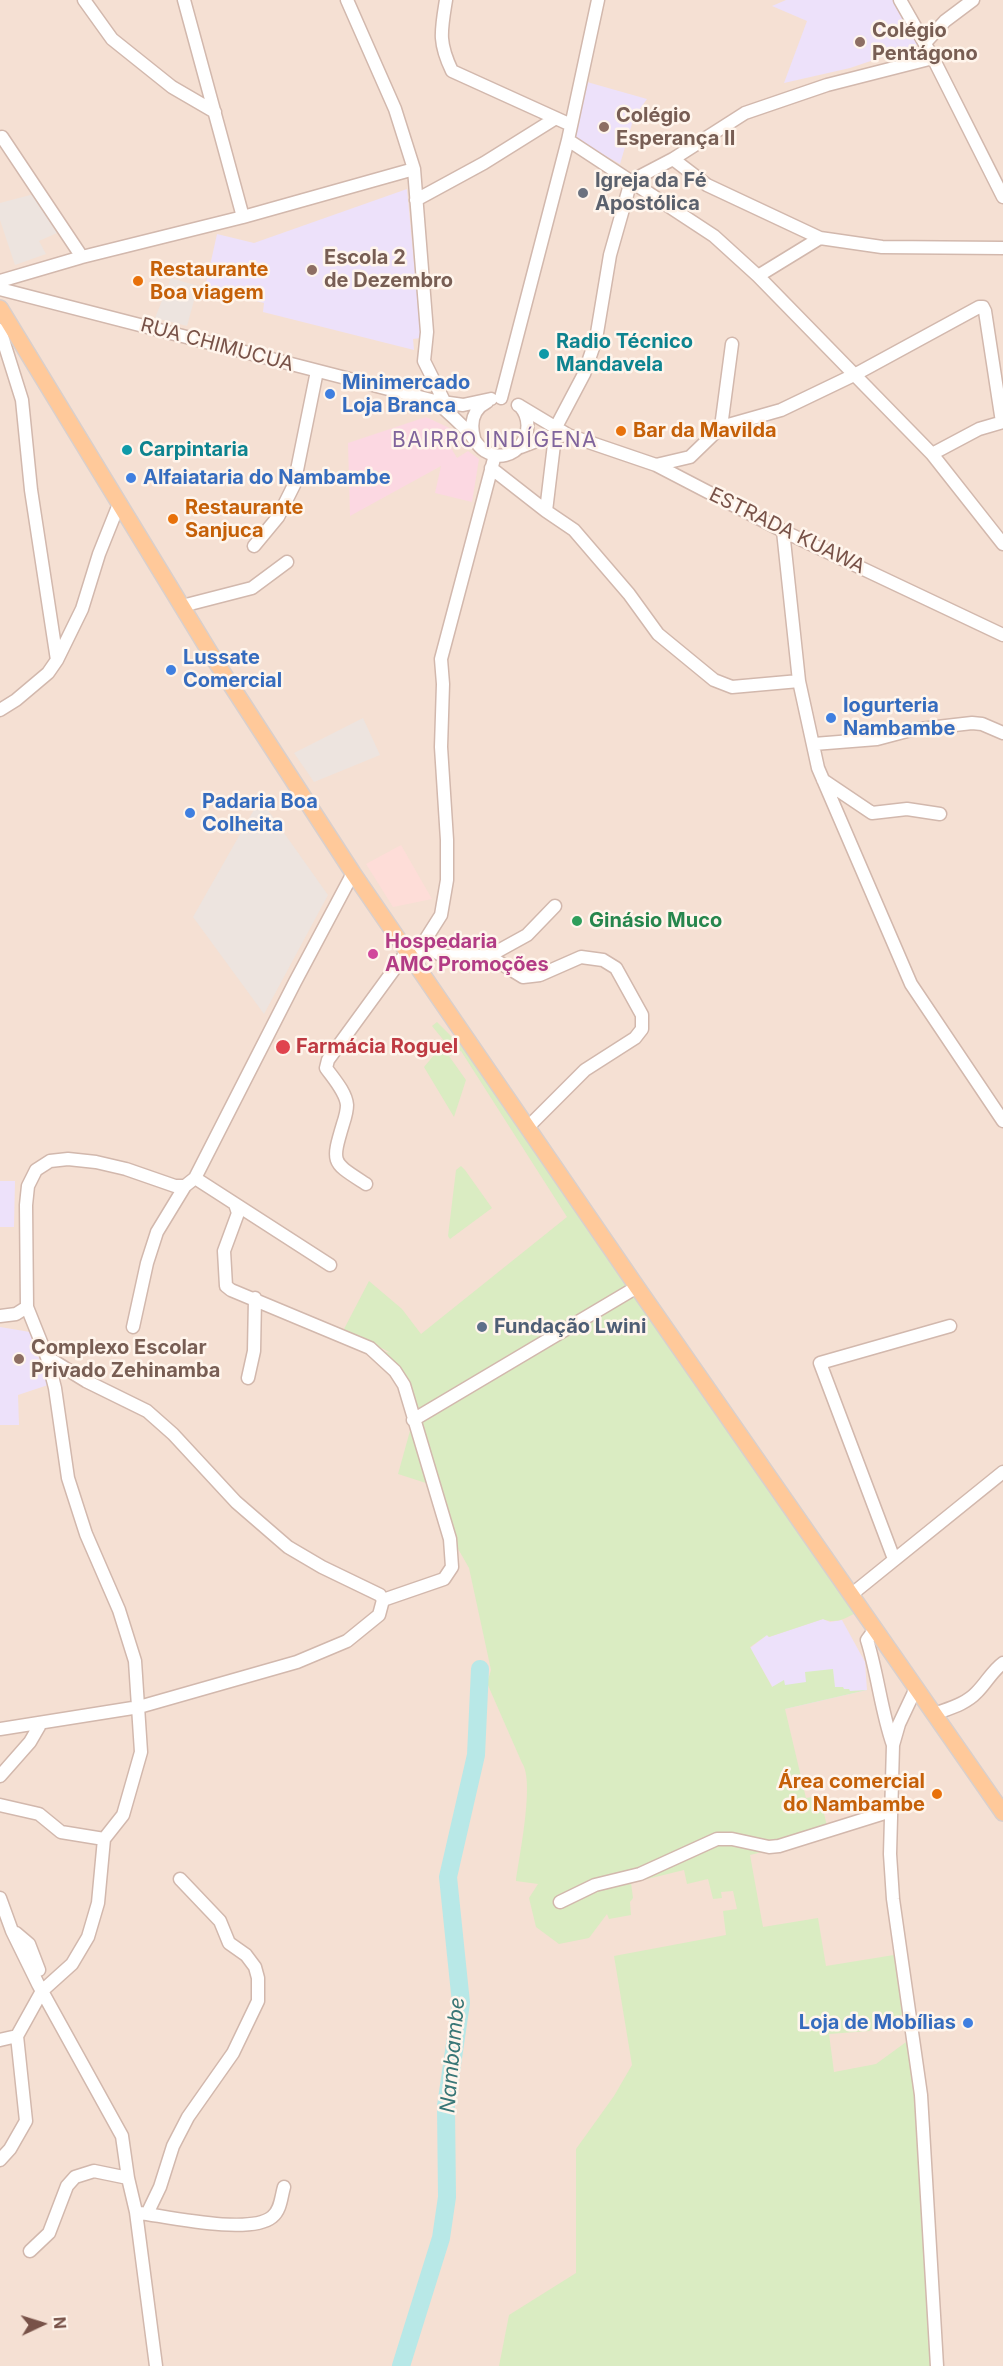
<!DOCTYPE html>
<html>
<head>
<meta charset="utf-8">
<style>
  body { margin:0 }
  #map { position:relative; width:1003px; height:2366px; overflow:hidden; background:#fdf0e5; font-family:Inter,sans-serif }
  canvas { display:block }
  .north { position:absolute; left:12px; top:2294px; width:60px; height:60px; -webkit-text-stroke:4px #fff5ec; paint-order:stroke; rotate:86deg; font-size:16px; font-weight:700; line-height:24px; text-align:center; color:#785248 }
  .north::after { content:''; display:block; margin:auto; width:21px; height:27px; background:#785248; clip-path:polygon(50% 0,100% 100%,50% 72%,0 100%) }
</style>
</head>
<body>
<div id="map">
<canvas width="1003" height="2366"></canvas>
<div class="north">N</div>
</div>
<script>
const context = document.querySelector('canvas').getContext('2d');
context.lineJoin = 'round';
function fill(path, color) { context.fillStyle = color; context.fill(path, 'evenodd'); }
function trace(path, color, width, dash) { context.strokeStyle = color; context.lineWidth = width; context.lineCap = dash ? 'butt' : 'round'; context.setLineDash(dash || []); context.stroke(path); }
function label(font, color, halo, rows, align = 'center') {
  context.font = font + ' Inter,sans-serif'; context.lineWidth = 5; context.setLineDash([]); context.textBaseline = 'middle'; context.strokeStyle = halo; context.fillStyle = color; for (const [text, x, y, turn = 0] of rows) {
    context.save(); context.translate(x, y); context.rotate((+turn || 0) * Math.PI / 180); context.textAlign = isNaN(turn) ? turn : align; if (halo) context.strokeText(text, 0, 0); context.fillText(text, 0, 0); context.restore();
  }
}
fill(new Path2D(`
  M0,0H1003V2366H0Z`), '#f5e0d3');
fill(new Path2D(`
  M401,845L432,899L393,907L366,864Z`), '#feddd8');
fill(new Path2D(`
  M34,194L57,233L39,241L46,254L15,265L0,220V203Z
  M171,278L198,286L187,326L155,318Z
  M363,718L380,755L314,782L294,753Z
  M260,799L328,895L264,1014L193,917Z`), '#ede4df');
fill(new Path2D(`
  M786,0H895L921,44L850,68L784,83L807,21L772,6Z
  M587,82L647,99L634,117L620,164L574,138Z
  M407,189L421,338L413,339L414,350L263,312L264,303L205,288L217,234L254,243Z
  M0,1181H15L14,1227H0Z
  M0,1327L30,1332L48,1385L18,1395L19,1425H0Z
  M823,1619L830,1622L842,1620L865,1662L867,1690L785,1709L750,1648L767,1635L769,1637Z`), '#ede1fa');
fill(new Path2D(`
  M426,417L458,432L459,436L448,443L457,458L468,451L479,459L472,502L435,493L441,466L350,516L348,443Z`), '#fcd8e2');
fill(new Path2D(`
  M437,1022L464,1049L856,1613C844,1619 835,1624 823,1619L769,1637L767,1635L750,1647L772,1687L784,1680L785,1685L806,1682L805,1672L833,1669L835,1687H843L844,1689H849L850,1691L867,1690L785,1709L806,1798L820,1796L829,1835L750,1855L763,1927L818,1918L826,1966L900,1954L909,2011L869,2031L829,2034L834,2072L876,2064L913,2037L937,2366H499L509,2315L576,2273V2149L614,2096L632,2065L614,1956L726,1935L723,1911L737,1909L733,1891L721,1892L722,1898L713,1899L708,1879L687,1884L684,1870L631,1883L633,1898L630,1902L631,1915L609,1919L607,1914L589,1938L559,1944L536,1927L529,1898L538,1884L516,1881C519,1857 535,1781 522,1763L487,1683L491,1670L469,1568L445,1526L432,1485L398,1474L413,1420L404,1385L370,1348L391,1353L344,1329L369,1281L402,1309L421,1334L567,1217L461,1051L449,1056L466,1080L454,1117L424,1067L445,1042L432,1026Z
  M461,1166L465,1170L492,1208L450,1239L448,1236L456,1170Z`), '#daecc2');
trace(new Path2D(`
  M401,2366L441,2238L447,2197L446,2106L461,2003L448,1877L476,1755L480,1669`), '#b8e8e7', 18);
const minor = new Path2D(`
  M84,0L112,39L172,87L215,112
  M184,0L243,217
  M347,0L395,109L414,169L427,332L424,361L445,403
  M446,0C441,31 438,42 452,71L571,125
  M900,0L933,58L1003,197
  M925,43L945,21L973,0
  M2,137L82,257
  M568,140L714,236L758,276L932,454L1003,544
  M673,159L707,185L820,238L882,247L1003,248
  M416,200L484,163L556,118
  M758,276L820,238
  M0,281L82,257L243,217L414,169
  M0,289L435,401L463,405L491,399
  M0,330L22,400L31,490L57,660
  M501,398L568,140L598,0
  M436,402C448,412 459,422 470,434C475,440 478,447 485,451C514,469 541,430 520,406
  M518,405L568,435L656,465L783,531L1003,635
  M556,427L584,374L596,339L610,255L631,181L673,159L745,113L827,85L933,58
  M721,427L732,344
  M474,438C470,423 473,409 487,402
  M521,447L547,437L561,436
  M932,454L979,429L1003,422
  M656,465L690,457L721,427L781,410L856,374L979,307H983L985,311L1002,422
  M491,468L546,511L555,436
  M546,511L574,530L629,594L658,634L714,680L732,687L799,681
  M783,531L799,681L818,768L911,984L1003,1121
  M254,546L278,517L294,485L317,371
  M182,606L252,588L287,562
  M0,710L16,700L48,673L57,660L82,609L99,554L119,504
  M814,744L877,739L911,730L972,723L982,724L1003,733
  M823,780L872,813L907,809L940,814
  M422,945L443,956H489L527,935L555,906
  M489,956L523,977L540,975L581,957L603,960L616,968L642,1015V1029L635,1038L585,1070L528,1127
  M416,966L422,945L441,915L447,880V840L441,747L443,684L441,659L495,455
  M195,1178L330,1265
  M366,1184C332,1162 331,1164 343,1124C345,1118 347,1111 347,1105C346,1092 333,1078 326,1068L328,1060L406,953
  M235,1204L238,1213L224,1251L226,1286L231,1290L370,1348L395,1371L404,1385L450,1539L452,1567L444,1579L383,1600
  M0,1316L16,1314L27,1307
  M133,1327L147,1263L157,1232L185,1186
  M248,1378L254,1351L255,1298
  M413,1420L637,1287
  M894,1559L820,1363L950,1326
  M852,1594L1003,1472
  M875,1629L867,1640C878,1675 881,1711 893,1745L899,1724L916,1688
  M934,1714C950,1708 966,1704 977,1692C987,1682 992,1671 1003,1663
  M0,1729L139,1707L297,1662L347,1641L379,1615L383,1600L380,1595L322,1567L288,1547L236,1502L173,1434L147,1411L86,1381L47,1357
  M893,1745L890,1854L893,1899L921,2095L937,2366
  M0,1776L30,1742L41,1723
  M0,1805L39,1814L61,1832L104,1839
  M0,1898L12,1931L38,1984L122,2136L128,2178L136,2212L156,2366
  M560,1902L595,1885L640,1874L717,1839H732L769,1847L779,1846L891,1811
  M16,1933L29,1944L39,1970
  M0,2040L17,2036
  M0,2160L10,2149L26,2121L17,2036L42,1991L72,1964L88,1937L98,1903L104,1839L123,1815L141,1752L135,1661L119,1610L86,1534L68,1478L55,1388L47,1357L27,1307L26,1205L28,1186L36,1170L50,1161L68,1159L96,1162L126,1169L175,1186H185L195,1178L295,982L353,873
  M140,2213C169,2217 250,2235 272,2217C281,2210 281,2197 284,2187
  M147,2214L160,2187L173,2146L188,2117L233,2053L258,2001V1978L255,1967L246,1955L229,1943L220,1921L180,1879
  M30,2251L49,2233L67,2186L75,2177L94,2171L128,2178`);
const major = new Path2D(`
  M0,308L214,659L353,873L637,1287L1003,1813`);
trace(minor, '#d2b8ad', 15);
trace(major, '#d9cfcc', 18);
trace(minor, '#fff', 12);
trace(major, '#ffc99a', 15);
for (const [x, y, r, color] of [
  [860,42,6,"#8d6e63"],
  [604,127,6,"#8d6e63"],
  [583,193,6,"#6b7280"],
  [312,270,6,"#8d6e63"],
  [138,281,6,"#e8710a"],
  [544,354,6,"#0f9aa8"],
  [330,394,6,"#3f7fe0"],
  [621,431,6,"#e8710a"],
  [127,450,6,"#0f9aa8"],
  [131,478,6,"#3f7fe0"],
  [173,519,6,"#e8710a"],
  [171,670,6,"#3f7fe0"],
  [831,718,6,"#3f7fe0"],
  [190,813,6,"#3f7fe0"],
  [577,921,6,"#2e9e5b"],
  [373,954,6,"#d1479c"],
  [283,1047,8,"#e0444e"],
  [482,1327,6,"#5c6f8a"],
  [19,1359,6,"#8d6e63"],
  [937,1794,6,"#e8710a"],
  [968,2023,6,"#3f7fe0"]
]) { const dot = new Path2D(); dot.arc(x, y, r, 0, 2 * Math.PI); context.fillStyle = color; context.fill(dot); trace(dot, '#fff5ec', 2); }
label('bold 20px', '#785e54', '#fff5ec', [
  ["Colégio",872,31],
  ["Pentágono",872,54],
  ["Colégio",616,116],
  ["Esperança II",616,139],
  ["Escola 2",324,258],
  ["de Dezembro",324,281],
  ["Complexo Escolar",31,1348],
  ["Privado Zehinamba",31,1371]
], 'left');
label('bold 20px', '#5b616d', '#fff5ec', [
  ["Igreja da Fé",595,181],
  ["Apostólica",595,204]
], 'left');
label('bold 20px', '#c56008', '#fff5ec', [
  ["Restaurante",150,270],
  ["Boa viagem",150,293],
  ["Bar da Mavilda",633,431],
  ["Restaurante",185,508],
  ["Sanjuca",185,531],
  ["Área comercial",925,1782,"right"],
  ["do Nambambe",925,1805,"right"]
], 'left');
label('bold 20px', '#0d838f', '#fff5ec', [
  ["Radio Técnico",556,342],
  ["Mandavela",556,365],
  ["Carpintaria",139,450]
], 'left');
label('20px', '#785248', '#fff5ec', [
  ["RUA CHIMUCUA",217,345,15],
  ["ESTRADA KUAWA",787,531,26]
]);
label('bold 20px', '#366cbe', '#fff5ec', [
  ["Minimercado",342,383],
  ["Loja Branca",342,406],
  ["Alfaiataria do Nambambe",143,478],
  ["Lussate",183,658],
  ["Comercial",183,681],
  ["Iogurteria",843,706],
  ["Nambambe",843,729],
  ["Padaria Boa",202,802],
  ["Colheita",202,825],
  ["Loja de Mobílias",956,2023,"right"]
], 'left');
label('bold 20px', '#27864d', '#fff5ec', [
  ["Ginásio Muco",589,921]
], 'left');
label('bold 20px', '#b23c85', '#fff5ec', [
  ["Hospedaria",385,942],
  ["AMC Promoções",385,965]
], 'left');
label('bold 20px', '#be3a42', '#fff5ec', [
  ["Farmácia Roguel",296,1047]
], 'left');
label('bold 20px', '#4e5e75', '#fff5ec', [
  ["Fundação Lwini",494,1327]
], 'left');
context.letterSpacing = '1.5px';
label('21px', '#80649c', '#fff5ec', [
  ["BAIRRO INDÍGENA",495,441]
]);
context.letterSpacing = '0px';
label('italic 21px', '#387676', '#fff5ec', [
  ["Nambambe",453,2055,-85]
]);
</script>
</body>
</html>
